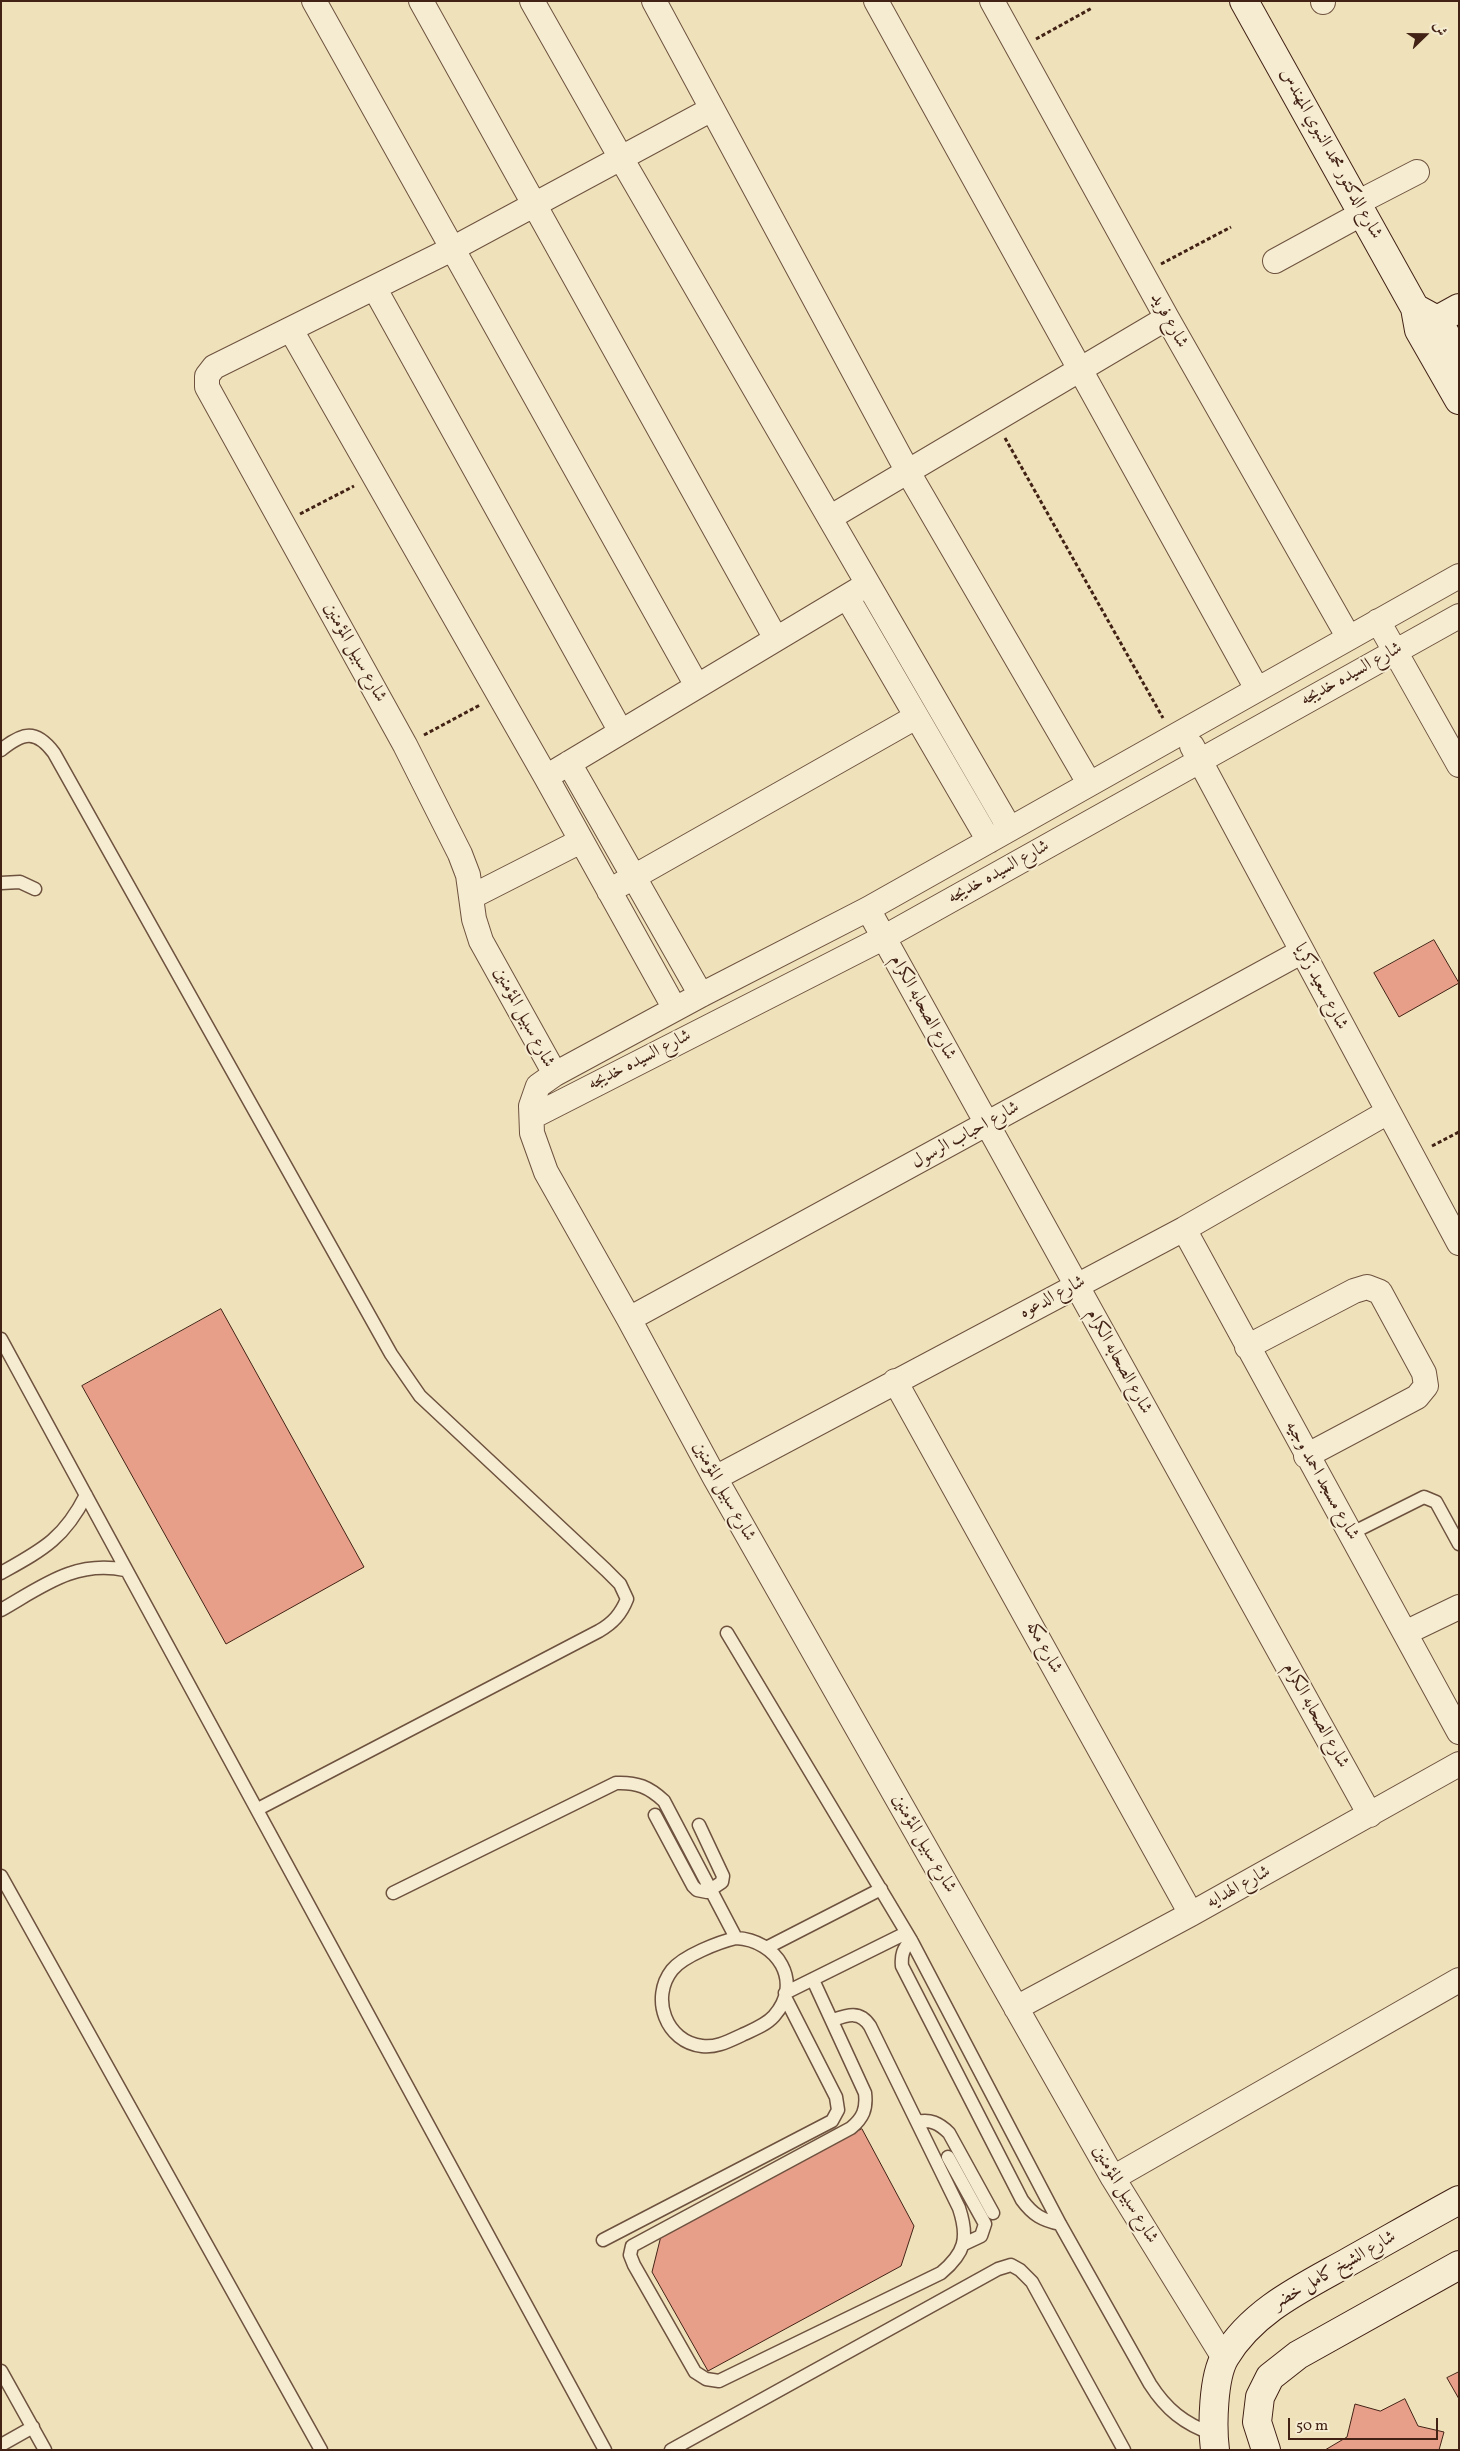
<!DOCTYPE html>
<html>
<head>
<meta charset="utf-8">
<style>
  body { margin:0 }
  #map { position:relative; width:1460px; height:2451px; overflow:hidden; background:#efe2ba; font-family:Vollkorn,Amiri,serif }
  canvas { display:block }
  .frame { position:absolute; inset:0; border:2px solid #432216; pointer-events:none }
  .north { position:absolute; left:1400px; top:10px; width:50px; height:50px; -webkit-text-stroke:4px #f5ecd2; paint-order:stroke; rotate:68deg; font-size:14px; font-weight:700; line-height:20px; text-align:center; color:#432216 }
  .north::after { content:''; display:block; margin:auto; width:18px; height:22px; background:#432216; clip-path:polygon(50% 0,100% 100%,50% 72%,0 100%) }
  .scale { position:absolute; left:1288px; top:2418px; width:150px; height:22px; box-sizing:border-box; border:2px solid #432216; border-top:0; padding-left:6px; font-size:15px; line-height:18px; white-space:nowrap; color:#432216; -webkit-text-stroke:4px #f5ecd2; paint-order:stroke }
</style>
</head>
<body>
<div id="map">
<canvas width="1460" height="2451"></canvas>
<div class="frame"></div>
<div class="north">ش</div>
<div class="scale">50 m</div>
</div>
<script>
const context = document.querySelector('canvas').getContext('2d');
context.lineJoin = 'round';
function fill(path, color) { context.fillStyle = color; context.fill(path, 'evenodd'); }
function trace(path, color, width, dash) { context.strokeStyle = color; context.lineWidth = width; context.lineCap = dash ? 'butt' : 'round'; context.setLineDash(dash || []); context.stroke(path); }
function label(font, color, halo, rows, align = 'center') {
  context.font = font + ' Vollkorn,Amiri,serif'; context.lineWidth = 4; context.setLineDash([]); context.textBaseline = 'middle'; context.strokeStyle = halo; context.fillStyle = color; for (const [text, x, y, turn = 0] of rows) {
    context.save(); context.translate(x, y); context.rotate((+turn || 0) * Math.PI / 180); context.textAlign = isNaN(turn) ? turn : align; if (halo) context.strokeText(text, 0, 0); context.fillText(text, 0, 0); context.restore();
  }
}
const building = new Path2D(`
  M1434,940L1459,983L1399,1017L1374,973Z
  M221,1309L364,1567L226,1644L82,1386Z
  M862,2129L914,2226L901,2266L708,2371L652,2272L661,2236Z
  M1459,2372V2399L1447,2378Z
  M1405,2399L1418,2426L1444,2432L1439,2450H1325L1347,2437L1355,2404L1380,2411Z`);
fill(building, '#e79f89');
trace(building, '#432216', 1);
const lane = new Path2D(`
  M1,750C23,732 36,729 54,753L391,1354L420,1396L606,1570L620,1584L627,1599C621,1614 613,1623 599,1631L258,1809
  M1,883L20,882L35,889
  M1,1339L605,2450
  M1350,1534L1424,1497L1436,1502L1459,1544
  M1,1573C42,1550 64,1539 86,1495
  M1,1610C43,1586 75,1560 125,1570
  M727,1633L911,1940L1060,2224L1150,2384C1166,2409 1184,2424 1213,2434
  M655,1815L693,1886L697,1890L707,1892L722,1882L723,1876L699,1825
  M1,1876L321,2450
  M393,1893L616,1783C637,1782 649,1787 664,1801L736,1938
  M736,1938C777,1940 804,1982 774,2016C766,2025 753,2030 742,2035C729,2041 716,2048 702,2046C666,2042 650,1998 672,1970C683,1956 719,1942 736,1938Z
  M911,1940C903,1949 901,1955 902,1966L1022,2200C1033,2215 1042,2220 1060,2224
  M768,1947L881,1889
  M813,1980L865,2093C867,2109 863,2118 851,2128L632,2246L630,2255L634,2265L695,2372L706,2379L719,2381L941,2273C965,2253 969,2238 959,2208L870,2026C860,2010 847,2015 833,2020
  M785,1993L906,1933
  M917,2122C930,2119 939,2123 949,2133L993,2213
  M948,2157L985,2224L981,2236L964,2244
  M603,2240L832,2121L838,2110L836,2097L785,1997
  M1,2371L45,2450
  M1,2445L33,2427
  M671,2450L998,2269L1011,2265L1020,2270L1032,2282L1124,2450`);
const street = new Path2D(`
  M314,1L697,686
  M421,1L776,639
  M532,1L621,158L1010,829
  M654,1L908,472L1089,783
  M876,1L1257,689
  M992,1L1167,318L1349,638
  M1323,2V1
  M712,109L452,249L214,367L207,376V387L405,745L460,854L468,875L474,919L481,941L555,1074L538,1086L531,1106L532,1133L546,1172L629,1319L715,1478L1113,2178L1224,2358
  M1357,203L1417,172
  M1275,261L1363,213
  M375,289L621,732
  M291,330L546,777L675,1009
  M831,517L1167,318
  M847,597L989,841
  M1378,621L1459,765
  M1192,746L1459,1243
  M569,763L701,995
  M546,777L868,584
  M609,891L916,717
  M471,897L581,841
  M868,909L1370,1815
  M555,1074L701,995L868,909L1459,576
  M532,1117L883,938L1459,616
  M1184,1229L1459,1732
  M629,1319L1301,952
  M1247,1347L1354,1291L1367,1287L1380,1292L1424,1373L1426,1386L1417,1397L1306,1456
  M895,1381L1191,1914
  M715,1478L1184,1229L1388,1112
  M1405,1633L1459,1607
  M1016,2008L1191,1914L1459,1764
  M1113,2178L1459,1980`);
const secondary = new Path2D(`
  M1244,1L1415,308L1419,330L1459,400
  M1415,308L1437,320L1459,357
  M1421,329L1459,308
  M1215,2450C1212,2427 1213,2377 1225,2357C1253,2310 1304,2287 1350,2261C1386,2241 1422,2220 1459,2200
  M1266,2450L1257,2422L1260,2397L1270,2377L1298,2355L1459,2265`);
trace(lane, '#6e523f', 15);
trace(street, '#6e523f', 26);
trace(secondary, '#432216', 30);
trace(new Path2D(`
  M1036,39L1092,8
  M1161,264L1231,227
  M1005,438L1163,718
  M300,514L354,486
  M424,735L480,705
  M1432,1146L1459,1132`), '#432216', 3, [4, 2.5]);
trace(lane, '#f5ecd2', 12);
trace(street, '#f5ecd2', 24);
trace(secondary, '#f5ecd2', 28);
label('18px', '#432216', '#f5ecd2', [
  ["شارع الدكتور محمد النبوي المهندس",1330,154,61],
  ["شارع فريد",1168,321,61],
  ["شارع سبيل المؤمنين",354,653,61],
  ["شارع السيده خديجه",1352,675,-29],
  ["شارع السيده خديجه",999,873,-29],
  ["شارع سعيد زكريا",1320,987,62],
  ["شارع الصحابه الكرام",922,1008,61],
  ["شارع سبيل المؤمنين",523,1018,62],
  ["شارع السيده خديجه",640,1061,-27],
  ["شارع احباب الرسول",966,1136,-29],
  ["شارع الدعوه",1053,1298,-28],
  ["شارع الصحابه الكرام",1118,1362,61],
  ["شارع مسجد احمد وجيه",1321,1481,61],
  ["شارع سبيل المؤمنين",723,1492,61],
  ["شارع مكه",1043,1648,61],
  ["شارع الصحابه الكرام",1315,1716,61],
  ["شارع سبيل المؤمنين",923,1844,60],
  ["شارع الهدايه",1239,1888,-29],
  ["شارع سبيل المؤمنين",1124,2195,59],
  ["شارع الشيخ كامل خضر",1335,2271,-30]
]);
</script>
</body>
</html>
